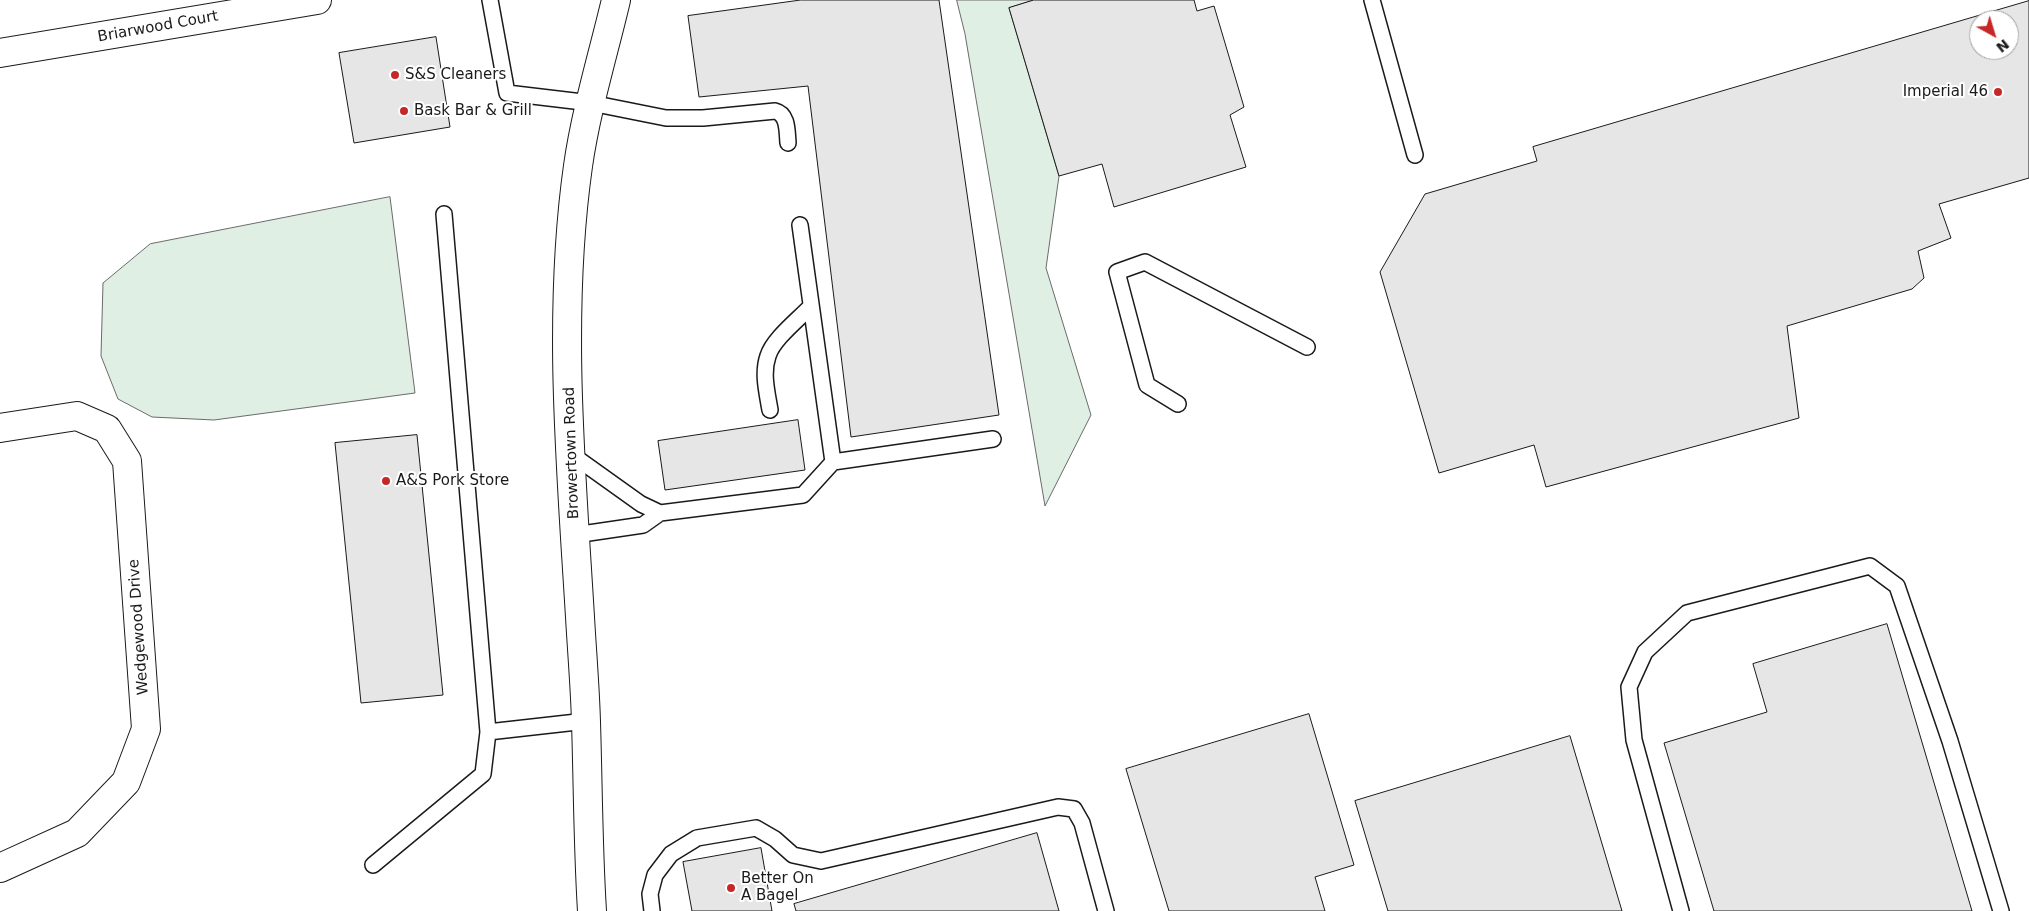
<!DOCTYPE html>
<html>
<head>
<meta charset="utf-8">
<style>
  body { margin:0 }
  #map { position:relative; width:2029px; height:911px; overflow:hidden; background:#fff; font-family:"DejaVu Sans",sans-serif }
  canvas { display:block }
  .north { position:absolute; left:1969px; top:10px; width:50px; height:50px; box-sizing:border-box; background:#fff; border:1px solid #a3a3a3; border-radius:50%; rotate:141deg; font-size:14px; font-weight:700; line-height:20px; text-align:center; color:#1a1a1a }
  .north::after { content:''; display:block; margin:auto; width:18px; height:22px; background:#c62828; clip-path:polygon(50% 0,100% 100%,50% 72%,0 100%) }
</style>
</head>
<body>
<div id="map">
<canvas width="2029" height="911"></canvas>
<div class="north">N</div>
</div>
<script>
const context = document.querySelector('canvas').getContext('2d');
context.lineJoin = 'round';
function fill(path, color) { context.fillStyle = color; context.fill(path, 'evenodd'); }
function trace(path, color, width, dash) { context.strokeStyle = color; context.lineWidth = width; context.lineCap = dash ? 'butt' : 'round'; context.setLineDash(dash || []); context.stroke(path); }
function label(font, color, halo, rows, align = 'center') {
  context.font = font + ' "DejaVu Sans",sans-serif'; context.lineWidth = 4; context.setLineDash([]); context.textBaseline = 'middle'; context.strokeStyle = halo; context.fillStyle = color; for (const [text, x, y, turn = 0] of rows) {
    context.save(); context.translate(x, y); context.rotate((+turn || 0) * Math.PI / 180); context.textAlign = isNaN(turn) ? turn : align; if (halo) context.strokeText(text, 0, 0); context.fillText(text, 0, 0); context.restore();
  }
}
const green = new Path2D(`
  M957,0H1034L1009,8L1059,176L1046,268L1091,415L1045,506L965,34Z
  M390,197L415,393L214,420L152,417L118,399L101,356L103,283L150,244Z`);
fill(green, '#e0efe3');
trace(green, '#6a6a6a', 1);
const building = new Path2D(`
  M801,0H939L999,415L851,437L808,86L699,97L688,16Z
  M1034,0H1194L1197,11L1214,6L1244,107L1230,115L1246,167L1114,207L1102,164L1059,176L1009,8Z
  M2029,1V178L1939,204L1951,238L1918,251L1924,278L1912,289L1787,326L1799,418L1546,487L1534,445L1439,473L1380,272L1425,194L1537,161L1533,147ZM1979,20H2009V50H1979Z
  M436,37L450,127L354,143L339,53Z
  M798,420L805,470L665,490L658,441Z
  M417,435L443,695L361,703L335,443Z
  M1887,624L1972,911H1714L1664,743L1767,712L1753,664Z
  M1309,714L1354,865L1315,877L1325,911H1169L1126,769Z
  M1570,736L1622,911H1388L1355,801Z
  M1037,833L1059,911H796L794,904Z
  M761,848L772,911H692L683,862Z`);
fill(building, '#e6e6e6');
trace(building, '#1a1a1a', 1);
const service = new Path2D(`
  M490,0L507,93L591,103L666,118H703L775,111C788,114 787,131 788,143
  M1372,0L1415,155
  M444,214L488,732L586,721
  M800,225L833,462
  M1178,404L1147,385L1117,272L1145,262L1307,347
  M770,410C767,392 762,373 768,356C773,339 799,319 811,306
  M571,454L641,504L660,513L643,525L575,535
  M660,513L803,495L833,462L993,439
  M373,865L483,774L488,732
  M652,911L650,894L655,875L671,854L697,838L756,828L775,839L793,855L821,861L1058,807L1074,809L1082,823L1106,911
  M1681,911L1634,740L1629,687L1645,652L1687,613L1870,566L1897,586L1950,741L2001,911`);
const minor = new Path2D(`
  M0,53L317,0
  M0,428L77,416L107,429L127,461L146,729L126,782L77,833L0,868`);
const tertiary = new Path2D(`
  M592,911C588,848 588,785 586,722C585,687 582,652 580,617C571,468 557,314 578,166C586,110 603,55 616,0`);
trace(service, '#1a1a1a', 18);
trace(minor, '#1a1a1a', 30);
trace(tertiary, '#1a1a1a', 30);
trace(service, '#fff', 15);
trace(minor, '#fff', 28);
trace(tertiary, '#fff', 28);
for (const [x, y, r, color] of [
  [395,75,5,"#c62828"],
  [1998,92,5,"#c62828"],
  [404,111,5,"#c62828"],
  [386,481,5,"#c62828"],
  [731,888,5,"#c62828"]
]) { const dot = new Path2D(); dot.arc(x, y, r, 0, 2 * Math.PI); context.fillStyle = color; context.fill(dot); trace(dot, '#fff', 2); }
label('15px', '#1a1a1a', '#fff', [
  ["Briarwood Court",158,27,-10],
  ["Browertown Road",572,453,-92],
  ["Wedgewood Drive",139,627,-94]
]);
label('15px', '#1a1a1a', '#fff', [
  ["S&S Cleaners",405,75],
  ["Imperial 46",1988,92,"right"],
  ["Bask Bar & Grill",414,111],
  ["A&S Pork Store",396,481],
  ["Better On",741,879],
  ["A Bagel",741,896]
], 'left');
</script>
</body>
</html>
